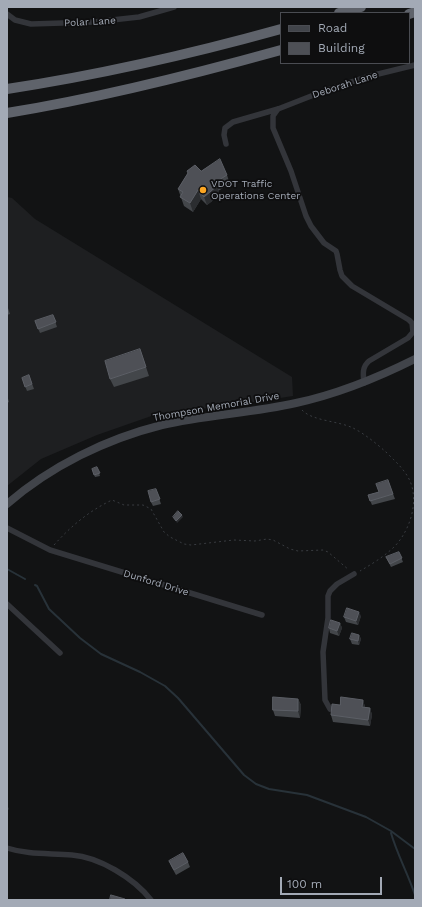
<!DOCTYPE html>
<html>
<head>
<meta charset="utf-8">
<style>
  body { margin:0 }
  #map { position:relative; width:422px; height:907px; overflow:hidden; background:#121314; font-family:"Work Sans",sans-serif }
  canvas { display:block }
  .frame { position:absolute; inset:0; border:8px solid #a3aab6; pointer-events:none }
  .legend { position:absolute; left:280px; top:12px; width:130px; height:52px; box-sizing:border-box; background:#0e0e0f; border:1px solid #4a4c52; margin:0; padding:5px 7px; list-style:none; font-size:12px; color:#a3aab6 }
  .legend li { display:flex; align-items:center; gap:8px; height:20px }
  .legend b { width:20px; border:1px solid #4a4c52 }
  .scale { position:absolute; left:280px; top:877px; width:102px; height:18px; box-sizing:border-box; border:2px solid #a3aab6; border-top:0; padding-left:5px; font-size:12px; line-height:14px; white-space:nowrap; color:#a3aab6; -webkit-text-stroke:3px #0e0e0f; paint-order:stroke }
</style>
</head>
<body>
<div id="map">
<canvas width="422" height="907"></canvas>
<div class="frame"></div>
<ul class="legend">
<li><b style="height:5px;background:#41444a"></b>Road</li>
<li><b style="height:11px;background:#4e5056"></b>Building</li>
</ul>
<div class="scale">100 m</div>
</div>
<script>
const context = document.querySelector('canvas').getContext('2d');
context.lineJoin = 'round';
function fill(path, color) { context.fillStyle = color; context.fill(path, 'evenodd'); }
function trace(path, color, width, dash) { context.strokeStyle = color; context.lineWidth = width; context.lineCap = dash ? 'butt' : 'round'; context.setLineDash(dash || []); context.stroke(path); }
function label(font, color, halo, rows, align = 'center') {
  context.font = font + ' "Work Sans",sans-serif'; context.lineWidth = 3.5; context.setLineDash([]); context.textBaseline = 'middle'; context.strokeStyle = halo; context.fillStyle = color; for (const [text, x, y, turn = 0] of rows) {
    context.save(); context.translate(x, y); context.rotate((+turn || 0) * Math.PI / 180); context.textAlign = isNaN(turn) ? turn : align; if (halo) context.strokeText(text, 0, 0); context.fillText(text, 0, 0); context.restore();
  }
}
fill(new Path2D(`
  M7,197L12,198L35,219L292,377L293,396L228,406L160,413L97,435L41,459L7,486Z`), '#1e1f21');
trace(new Path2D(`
  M7,569L25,579
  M35,585L37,586L49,609L80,638L101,654L140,672L165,686L178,698L244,775L256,784L269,789L307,795L366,817L391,831L415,849
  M391,833C397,854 408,874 415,895`), '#283239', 2);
trace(new Path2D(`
  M302,410C312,421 339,421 353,428C365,434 377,444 387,453C396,462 405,470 410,481C419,502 410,530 395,546C385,556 372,564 360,571
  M54,545C71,526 89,511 112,500L124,505H143L151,509L164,532L170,537L184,544L191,545L234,540L255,541L267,539L273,540L290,549L298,551L323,550L328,552L349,570`), '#393c41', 1, [2, 3]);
trace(new Path2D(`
  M7,14L15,20L31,24L94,22L139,17L174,7
  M278,109L273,116V128L291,171L306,216L311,226L324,243L336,251L337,254L340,270L342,276L352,286L409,320L412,323L413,332L408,338L369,361C362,367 363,374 364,383
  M226,144L224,135L225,128L233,122L278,109L324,91L366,77L415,65
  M7,528L50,550L262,615
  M7,604L60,653
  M330,709L325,700L323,652L328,618V596L330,591L337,584L354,574
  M7,848C28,855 50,853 72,855C99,857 134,878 151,900`), '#33353a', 5.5);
trace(new Path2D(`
  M7,504C51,466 106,439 162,425C206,415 252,413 296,403C338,394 377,378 415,359`), '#41444a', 8);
trace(new Path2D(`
  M339,13L361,7
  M409,14L415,12
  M7,89C99,75 191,54 281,29
  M7,113C100,98 191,75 281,50`), '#5f636b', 10);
fill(new Path2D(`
  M187,171H201L227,175L230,184L218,191L220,195L207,205L201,199L193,212L184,206L178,189L188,173Z
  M7,305L10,314L7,315Z
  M53,315L57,327L40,333L35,321Z
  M140,349L149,376L114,387L110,379Z
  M29,375L34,389L27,391L22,378Z
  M7,395L9,402L7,403Z
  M97,467L100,476L95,477L92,469Z
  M388,480L395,499L372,505L368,495L379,492Z
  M156,489L161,504L153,506L151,502Z
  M399,552L403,562L391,567L386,557Z
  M361,616L358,625L346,622L344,617Z
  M340,623L342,628L339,636L330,633L329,628Z
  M359,635L361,639L359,645L352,644L350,639Z
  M298,699L301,705L300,718L275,716L273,710Z
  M363,700L365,707L370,708L372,715L370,726L333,722L331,715L340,705Z
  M169,861L188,862L190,867L176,875L171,866Z`), '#43464a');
fill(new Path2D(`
  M217,186L220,195L207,205L204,197Z
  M198,190L201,199L193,212L190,203Z
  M182,515L183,517L177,523L176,521Z
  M359,612L361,616L358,625L356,621Z
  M340,623L342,628L339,636L337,631Z
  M359,635L361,639L359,645L358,641Z
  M298,699L301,705L300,718L298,711Z
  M363,700L365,707L364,714L362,707Z
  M370,708L372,715L370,726L368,720Z
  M7,805L9,809L7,811Z`), '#2b2d30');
const building = new Path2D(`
  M220,159L227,175L214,183L217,186L204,197L198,190L190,203L180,197L183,192L178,189L188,173L187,171L195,165L201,171Z
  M53,315L56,322L38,329L35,321Z
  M140,349L146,367L110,379L105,361Z
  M29,375L32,384L25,387L22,378Z
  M97,467L100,473L94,475L92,469Z
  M388,480L393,494L370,501L368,495L379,492L376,484Z
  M156,489L160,499L151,502L148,491Z
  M178,511L182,515L176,521L173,517Z
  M399,552L402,558L390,564L386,557Z
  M347,608L359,612L356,621L344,617Z
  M331,620L340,623L337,631L329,628Z
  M352,633L359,635L358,641L350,639Z
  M273,697L298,699V711L273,710Z
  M341,697L363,700L362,707L370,708L368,720L331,715L332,704L340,705Z
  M183,853L188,862L174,870L169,861Z
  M111,895L125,899V900H110Z`);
fill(building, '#4e5056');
trace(building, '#5b5e65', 1);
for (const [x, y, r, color] of [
  [203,190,4,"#fca623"]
]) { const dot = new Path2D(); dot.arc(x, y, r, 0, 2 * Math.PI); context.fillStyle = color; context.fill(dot); trace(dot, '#0e0e0f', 1.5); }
label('10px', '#a3aab6', '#0e0e0f', [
  ["Polar Lane",90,22,-3],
  ["Deborah Lane",345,85,-18],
  ["Thompson Memorial Drive",216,407,-10],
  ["Dunford Drive",156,583,17]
]);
label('10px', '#a3aab6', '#0e0e0f', [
  ["VDOT Traffic",211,184],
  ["Operations Center",211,196]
], 'left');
</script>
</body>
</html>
